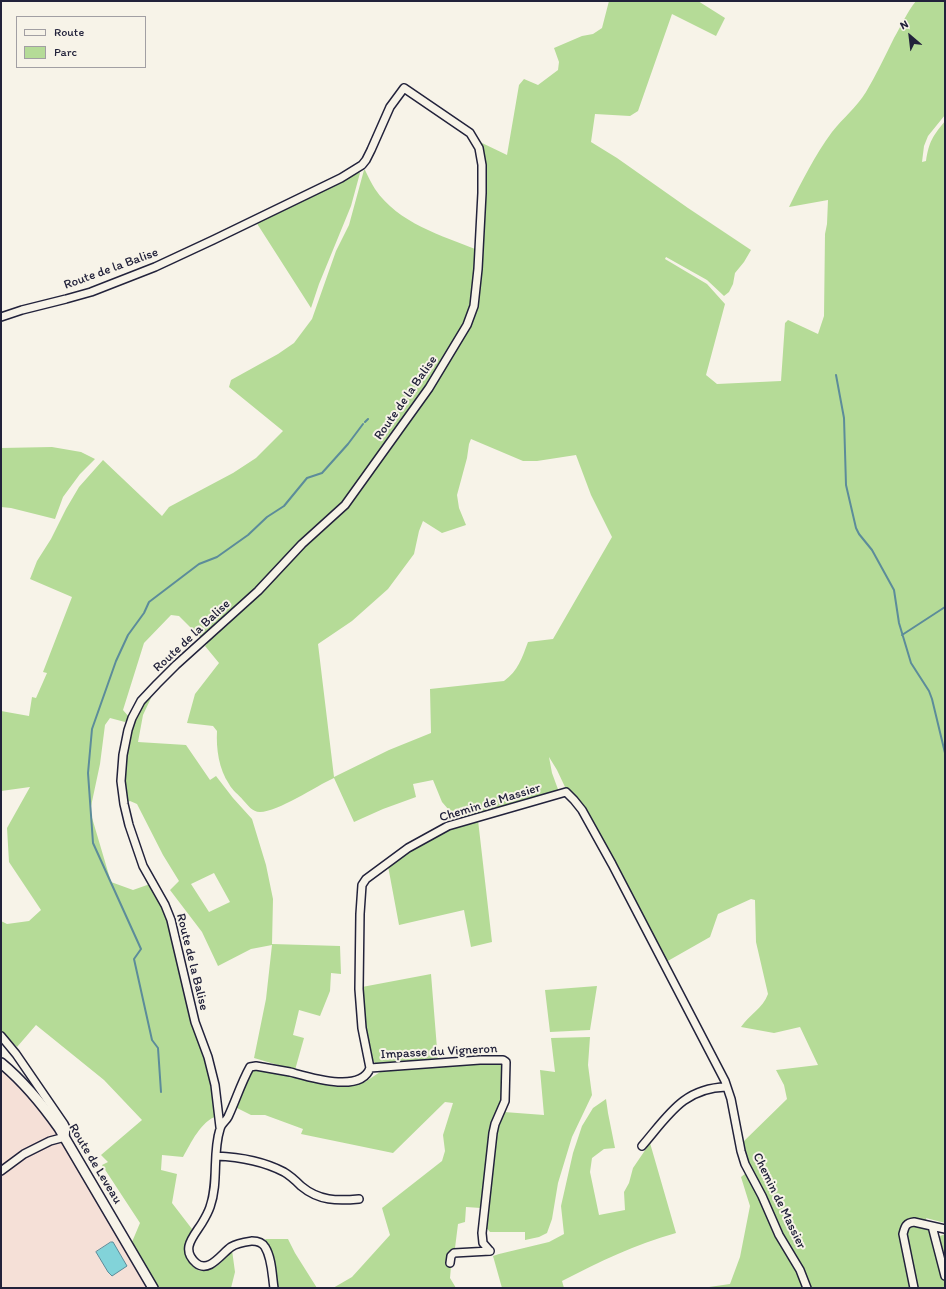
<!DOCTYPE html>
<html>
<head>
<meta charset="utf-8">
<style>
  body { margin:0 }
  #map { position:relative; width:946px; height:1289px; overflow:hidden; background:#f7f3e8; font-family:Itim,sans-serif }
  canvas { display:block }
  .frame { position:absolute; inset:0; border:2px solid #22223b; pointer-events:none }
  .legend { position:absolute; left:16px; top:16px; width:130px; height:52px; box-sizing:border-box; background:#f7f3e8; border:1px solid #a29fa3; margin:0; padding:5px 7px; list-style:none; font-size:12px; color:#22223b }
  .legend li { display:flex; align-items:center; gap:8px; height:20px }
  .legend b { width:20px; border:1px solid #a29fa3 }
  .north { position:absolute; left:890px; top:16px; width:40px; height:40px; -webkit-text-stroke:3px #f7f3e8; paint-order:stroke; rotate:332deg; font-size:11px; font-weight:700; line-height:16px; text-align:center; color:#22223b }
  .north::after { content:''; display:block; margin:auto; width:14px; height:18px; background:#22223b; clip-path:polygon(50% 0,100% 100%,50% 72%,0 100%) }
</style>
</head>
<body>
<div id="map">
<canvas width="946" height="1289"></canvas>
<div class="frame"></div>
<ul class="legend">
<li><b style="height:5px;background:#f7f3e8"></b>Route</li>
<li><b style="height:11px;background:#b5db97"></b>Parc</li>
</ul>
<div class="north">N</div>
</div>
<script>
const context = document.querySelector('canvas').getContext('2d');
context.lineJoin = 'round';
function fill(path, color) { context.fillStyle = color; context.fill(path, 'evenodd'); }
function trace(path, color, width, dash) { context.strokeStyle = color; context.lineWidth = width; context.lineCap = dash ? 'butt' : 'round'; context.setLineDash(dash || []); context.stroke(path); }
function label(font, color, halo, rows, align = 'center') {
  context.font = font + ' Itim,sans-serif'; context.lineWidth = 4; context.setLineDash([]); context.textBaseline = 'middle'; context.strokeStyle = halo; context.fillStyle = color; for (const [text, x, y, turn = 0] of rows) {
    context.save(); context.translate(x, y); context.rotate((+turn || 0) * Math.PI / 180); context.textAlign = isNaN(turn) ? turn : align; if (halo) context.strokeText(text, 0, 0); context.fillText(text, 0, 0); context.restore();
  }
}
fill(new Path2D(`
  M1,1069L9,1075L41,1108L66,1146L147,1288H1Z`), '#f5e0d7');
fill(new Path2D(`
  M609,1H698L725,18L716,36L672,14L638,111L630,116L595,114L591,142L617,158L688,208L751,250L744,262L735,273L733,284L729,292L724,296L707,280L666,257L665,259L707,284L725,304L706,375L717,384L781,381L785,323L788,320L818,334L824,316L825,234L827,224L828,200L789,207C802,181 815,155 832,132C843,118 856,108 866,92C876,75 885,56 894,38C901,26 907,12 916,1H945V115L928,136L924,146L922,162L926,161C929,141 933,136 945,121V1223L926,1218L931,1239L939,1240L940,1236L945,1234V1288H702L730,1284L740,1257L750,1206L741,1177L746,1173L759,1193H764L747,1163L742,1143L787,1099L784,1085L776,1070L818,1065L800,1027L774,1033L741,1027C749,1015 763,1008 768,994L756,942L755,900L751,899L718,914L710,937L666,962L587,816L577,799L565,787L557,770L549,757L552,773L559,792L475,816L462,818L455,817L442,802L433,780L413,784L416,797L383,809L354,822L334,778C316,786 278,812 260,812C252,812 248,805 243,800C239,795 232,790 229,784C219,769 216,749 217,731L213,726L187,723L195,694L219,663L205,646L207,644L179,616L171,615L144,643L123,710L129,717L125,722L110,718L105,725L100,764L90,811L111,882L133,890L150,884L166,912L169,921L190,1019L210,1075L217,1116C201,1121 191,1143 183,1157L162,1155L161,1170L177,1174L172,1203L192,1229C189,1236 185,1243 185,1250C185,1258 194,1271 202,1271C206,1271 213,1268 217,1266C223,1262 227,1255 232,1250L235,1272L231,1288H158L132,1242L140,1223L102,1165L108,1162L101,1155L142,1120L104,1080L36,1025L17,1047L1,1031V921L7,924L29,921L41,910L9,862L7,828L30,787L1,791V711L29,716L32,697L36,698L47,673L43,672L72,597L30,579L37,561L51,539L66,509L79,487L103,460L162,516L169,507L233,473L256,458L283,431L229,387L231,380L278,354L294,343L312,319L336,251L349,225L364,170H365C368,176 371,183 375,189C398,223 442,236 478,250L472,304L467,321L436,374L424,392L395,428L356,484L362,488L400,431L432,389L472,322L477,301L485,174L480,145L482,143L507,155L519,85L524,79L538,85L558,70L559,62L554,48L582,36L593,34L602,28ZM471,439L523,461H537L576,455L591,495L612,537L553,639L528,642C522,658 518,671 504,681L430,689L431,733L389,750L334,777L318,644L352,621L388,589L414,554L419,531L423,521L442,533L466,525L459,508L457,495L467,458L469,444Z
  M358,171L360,173L351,206L319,284L311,308L256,222Z
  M52,447L81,452L95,459L80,474L63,497L55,519L11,508L1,507V448Z
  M148,697L151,698L143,715L138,742L186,745L210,780L216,776L233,798L252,819L266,865L273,899L272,944L340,946L341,974L331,973L330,991L320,1016L299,1010L293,1035L304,1038L295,1070L254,1058L266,999L272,945L251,949L218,966L202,932L170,890L179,881L163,855L137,804L130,801L125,803L123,786L128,737L139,707ZM214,873L230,902L209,912L191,884Z
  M478,820L492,942L471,947L464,910L399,925L388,866L428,840L451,829Z
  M431,974L438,1061L375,1063L372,1059L362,1009V987Z
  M597,986L590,1030L550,1032L545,990Z
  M590,1037L588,1065L592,1095L572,1137L558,1183L552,1219L547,1233L539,1237L525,1240V1232H490L485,1226L497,1126L504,1112L544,1115L540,1070L555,1072L551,1038Z
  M484,1062H502C512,1088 492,1141 487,1168C484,1181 483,1195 481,1208L466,1207L465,1222L458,1224L455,1248C449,1252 447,1255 446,1263L451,1266L450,1278L456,1288H333L352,1277L390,1235L382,1208L442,1161L445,1151L443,1135L453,1103L445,1102L393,1153L301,1134L303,1129L265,1115H251L235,1107L251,1071L259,1067L330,1086L345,1087L365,1082L383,1070Z
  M606,1099L608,1113L615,1148L604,1149L592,1158L590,1172L599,1215L625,1210L624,1192L629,1183L633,1168L650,1143L676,1233C636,1244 599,1262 562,1281L564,1288H502L493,1256L499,1254L549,1242L564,1234L561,1206L573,1153L582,1126L593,1108Z
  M265,1239H288L295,1253L317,1288H278L270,1250Z`), '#b5db97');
const water = new Path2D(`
  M111,1242H113L127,1266L112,1276L108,1272L96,1252Z`);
fill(water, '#82d3d9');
trace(water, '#5c8c9a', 1);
trace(new Path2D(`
  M836,375L844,418L846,485L856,528L859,534L872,550L894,590L899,623L911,663L929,691L932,699L945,753
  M365,422L368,419
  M902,635L945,607
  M161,1092L158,1048L152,1040L134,959L141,949L93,843L88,773L92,729L116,661L128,635L144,613L149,602L199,564L217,557L248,535L267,517L284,506L307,478L322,473L348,444L363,424`), '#5c8c9a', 2);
const minor = new Path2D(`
  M1,317L22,310L66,299L91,292L155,267L213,240L341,178L362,165L366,160L371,150L390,107L404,88L470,133L479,148L482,165V193L478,269L474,306L467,325L429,388L345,505L302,544L258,591L176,665L157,684L141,701L132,718L128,730L123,755L121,781L124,804L129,825L143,866L165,905L171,920L195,1022L208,1057L215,1085L220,1127
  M1,1036L16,1054L64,1124L66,1128L65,1137L50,1141L24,1154L1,1171
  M370,1068L480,1060H503L506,1062L505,1101L495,1124L493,1133L482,1233L483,1243L490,1251
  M642,1146C668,1116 683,1088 726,1087
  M216,1156C240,1157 263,1161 284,1172C291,1176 296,1181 301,1186C319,1201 337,1201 359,1199
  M932,1226L945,1276
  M450,1263L451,1256L454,1253L490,1251
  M274,1288C272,1275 272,1258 265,1247C262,1242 257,1241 252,1241C245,1242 237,1243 231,1247C222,1253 209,1274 196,1263C180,1249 194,1236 202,1223C205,1218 208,1213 210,1207C219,1182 212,1154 220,1129C221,1124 226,1121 228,1117C236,1100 241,1083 250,1067L256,1066C267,1068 279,1070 290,1072C309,1077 361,1094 370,1068L362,1028L359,989L360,914L362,885L366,879L408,848L448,826L566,792L574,800L582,810L612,864L725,1081L731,1099L741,1151L745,1164L762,1196L779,1235L800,1270L807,1288
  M914,1288L903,1234C905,1226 906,1223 914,1222L945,1229`);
const tertiary = new Path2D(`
  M1,1063C24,1082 42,1104 59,1128L153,1288`);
trace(minor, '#22223b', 10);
trace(tertiary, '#22223b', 12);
trace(minor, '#f7f3e8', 7);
trace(tertiary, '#f7f3e8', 9);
label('13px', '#22223b', '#f7f3e8', [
  ["Route de la Balise",111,269,-20],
  ["Route de la Balise",406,398,-55],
  ["Route de la Balise",192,636,-43],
  ["Chemin de Massier",490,803,-17],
  ["Route de la Balise",192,962,76],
  ["Impasse du Vigneron",439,1052,-3],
  ["Route de Leveau",95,1164,59],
  ["Chemin de Massier",779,1201,64]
]);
</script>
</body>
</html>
